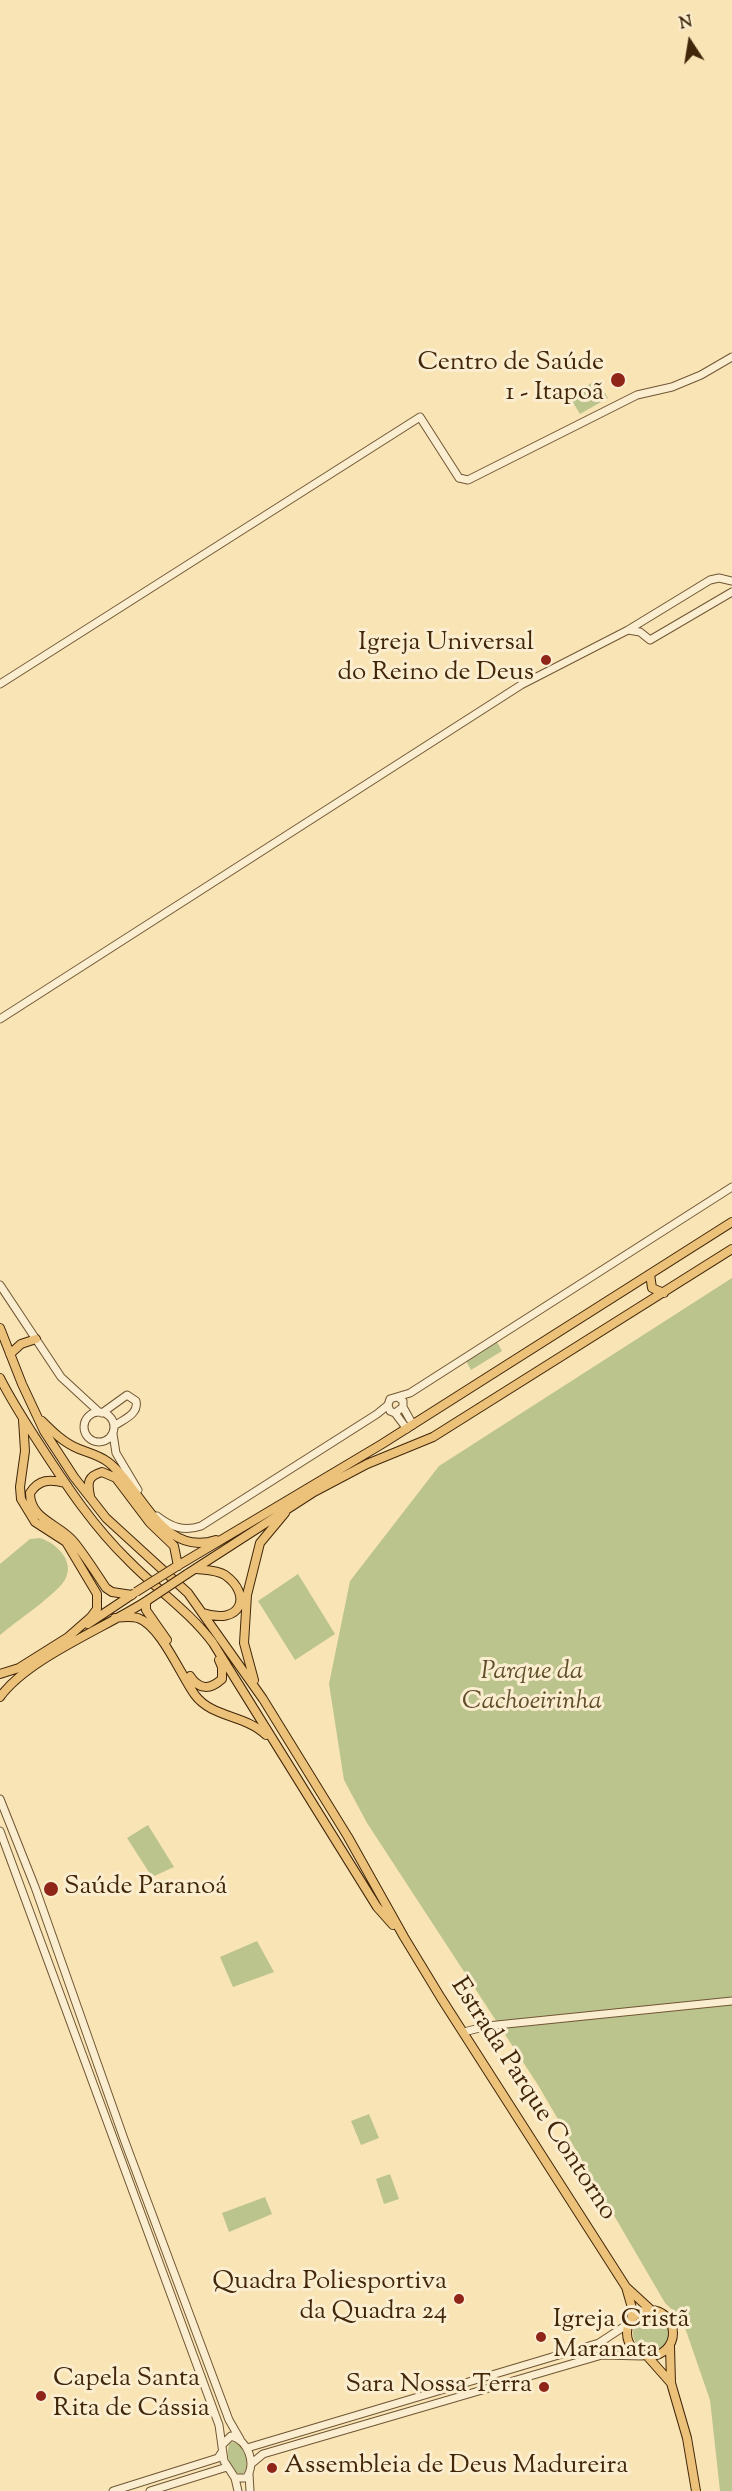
<!DOCTYPE html>
<html>
<head>
<meta charset="utf-8">
<style>
  body { margin:0 }
  #map { position:relative; width:732px; height:2491px; overflow:hidden; background:#f9e4b5; font-family:"Sorts Mill Goudy",serif }
  canvas { display:block }
  .north { position:absolute; left:660px; top:12px; width:60px; height:60px; -webkit-text-stroke:4px #fbedcf; paint-order:stroke; rotate:348deg; font-size:16px; font-weight:700; line-height:24px; text-align:center; color:#412609 }
  .north::after { content:''; display:block; margin:auto; width:21px; height:27px; background:#412609; clip-path:polygon(50% 0,100% 100%,50% 72%,0 100%) }
</style>
</head>
<body>
<div id="map">
<canvas width="732" height="2491"></canvas>
<div class="north">N</div>
</div>
<script>
const context = document.querySelector('canvas').getContext('2d');
context.lineJoin = 'round';
function fill(path, color) { context.fillStyle = color; context.fill(path, 'evenodd'); }
function trace(path, color, width, dash) { context.strokeStyle = color; context.lineWidth = width; context.lineCap = dash ? 'butt' : 'round'; context.setLineDash(dash || []); context.stroke(path); }
function label(font, color, halo, rows, align = 'center') {
  context.font = font + ' "Sorts Mill Goudy",serif'; context.lineWidth = 6; context.setLineDash([]); context.textBaseline = 'middle'; context.strokeStyle = halo; context.fillStyle = color; for (const [text, x, y, turn = 0] of rows) {
    context.save(); context.translate(x, y); context.rotate((+turn || 0) * Math.PI / 180); context.textAlign = isNaN(turn) ? turn : align; if (halo) context.strokeText(text, 0, 0); context.fillText(text, 0, 0); context.restore();
  }
}
fill(new Path2D(`
  M597,380L608,398L580,414L569,396Z
  M732,1278V2491H720L710,2400L682,2319L665,2303L538,2085L367,1823L344,1780L329,1684L350,1581L439,1466Z
  M497,1342L502,1351L471,1370L466,1361Z
  M40,1538C59,1544 78,1565 62,1584C47,1601 18,1620 0,1635V1564L30,1539Z
  M298,1574L335,1634L295,1660L258,1601Z
  M148,1825L174,1867L152,1877L127,1838Z
  M257,1941L274,1972L233,1987L220,1957Z
  M369,2114L379,2138L361,2145L351,2121Z
  M390,2174L399,2199L384,2204L376,2179Z
  M265,2197L272,2214L229,2232L222,2213Z
  M633 2333a18 18 0 1 1 36 0a18 18 0 1 1-36 0Z
  M235,2442C245,2449 252,2466 242,2475L235,2472C229,2463 225,2453 230,2443Z`), '#bcc48e');
const tertiary = new Path2D(`
  M628,630L640,632L650,640L732,592
  M0,684L420,417L459,478L468,480L637,395L672,387L701,375L732,357
  M0,1019L521,685L628,630L710,580L719,578L732,581
  M0,1285L61,1377L99,1412
  M399,1398L403,1401V1407L395,1413L390,1411L388,1405L390,1399L410,1393L732,1187
  M403,1407L413,1425
  M84 1427a15 15 0 1 1 30 0a15 15 0 1 1-30 0Z
  M102,1413L127,1395L136,1401C139,1414 124,1419 114,1426
  M395,1413L407,1429
  M113,1434L116,1453L138,1490
  M157,1516C171,1527 184,1532 201,1526L377,1414L388,1405
  M0,1799L35,1887L124,2139L229,2420L240,2439
  M0,1831L219,2425L224,2461L235,2478H246C257,2464 248,2440 231,2436L223,2444
  M464,2032L487,2026L732,2001
  M247,2448L599,2343L628,2324
  M251,2464L263,2454L602,2355L642,2356
  M249,2474L250,2491
  M235,2478L238,2491
  M113,2491L218,2458L222,2452
  M150,2491L227,2467`);
const primary = new Path2D(`
  M650,1274L652,1288L664,1293
  M0,1328L22,1384L44,1431L74,1477L106,1518L188,1593L263,1699L348,1837L404,1937L441,1998L626,2287L632,2308V2318
  M10,1354L21,1344L36,1339
  M0,1378C12,1402 27,1425 42,1448C68,1488 94,1527 128,1560C156,1589 189,1611 213,1643L377,1907L393,1925
  M23,1420L25,1451L20,1487L21,1499L35,1522L66,1542L97,1594V1609L91,1617L67,1638
  M42,1421C53,1432 64,1443 79,1449C89,1453 99,1455 108,1462C142,1488 162,1558 216,1540
  M65,1483C50,1479 39,1479 30,1493C30,1520 60,1524 74,1542C86,1557 96,1573 106,1588L112,1592L132,1595
  M90,1496C87,1482 88,1476 102,1472L116,1478L150,1523L174,1546L178,1566
  M174,1568L382,1444L732,1222
  M197,1569C206,1570 217,1570 225,1575C253,1595 241,1626 203,1613
  M187,1574L314,1492L367,1464L433,1437L732,1249
  M146,1602V1610L167,1640
  M115,1618C123,1617 130,1616 138,1618C161,1626 181,1676 195,1695C212,1718 246,1715 266,1735
  M88,1624L133,1594
  M0,1674L19,1668L70,1636
  M190,1676C199,1690 210,1690 222,1679V1667L219,1660
  M254,1680L244,1643L247,1595L260,1543L285,1513
  M0,1697C28,1658 107,1627 148,1600
  M626,2287L651,2310
  M627 2333a23 23 0 1 1 46 0a23 23 0 1 1-46 0Z
  M670,2346L671,2383L687,2438L696,2491
  M648,2357L671,2383`);
trace(tertiary, '#6f5634', 9);
trace(primary, '#412609', 10);
trace(tertiary, '#fbedcf', 7);
trace(primary, '#ecc27a', 8);
const primaryBridge = new Path2D(`
  M136,1592L174,1568
  M148,1600L187,1574`);
trace(primaryBridge, '#412609', 10, []);
trace(primaryBridge, '#ecc27a', 8);
for (const [x, y, r, color] of [
  [618,380,8,"#8f2418"],
  [546,660,6,"#8f2418"],
  [51,1889,8,"#8f2418"],
  [459,2299,6,"#8f2418"],
  [541,2337,6,"#8f2418"],
  [544,2387,6,"#8f2418"],
  [41,2396,6,"#8f2418"],
  [272,2468,6,"#8f2418"]
]) { const dot = new Path2D(); dot.arc(x, y, r, 0, 2 * Math.PI); context.fillStyle = color; context.fill(dot); trace(dot, '#fbedcf', 2); }
label('26px', '#412609', '#fbedcf', [
  ["Centro de Saúde",604,365],
  ["1 - Itapoã",604,395],
  ["Igreja Universal",534,645],
  ["do Reino de Deus",534,675],
  ["Saúde Paranoá",64,1889,"left"],
  ["Quadra Poliesportiva",447,2284],
  ["da Quadra 24",447,2314],
  ["Igreja Cristã",553,2322,"left"],
  ["Maranata",553,2352,"left"],
  ["Capela Santa",53,2381,"left"],
  ["Rita de Cássia",53,2411,"left"],
  ["Sara Nossa Terra",532,2387],
  ["Assembleia de Deus Madureira",284,2468,"left"]
], 'right');
label('italic 26px', '#604e2a', '#fbedcf', [
  ["Parque da",532,1674],
  ["Cachoeirinha",532,1704]
]);
label('26px', '#412609', '#fbedcf', [
  ["Estrada Parque Contorno",532,2100,57]
]);
</script>
</body>
</html>
